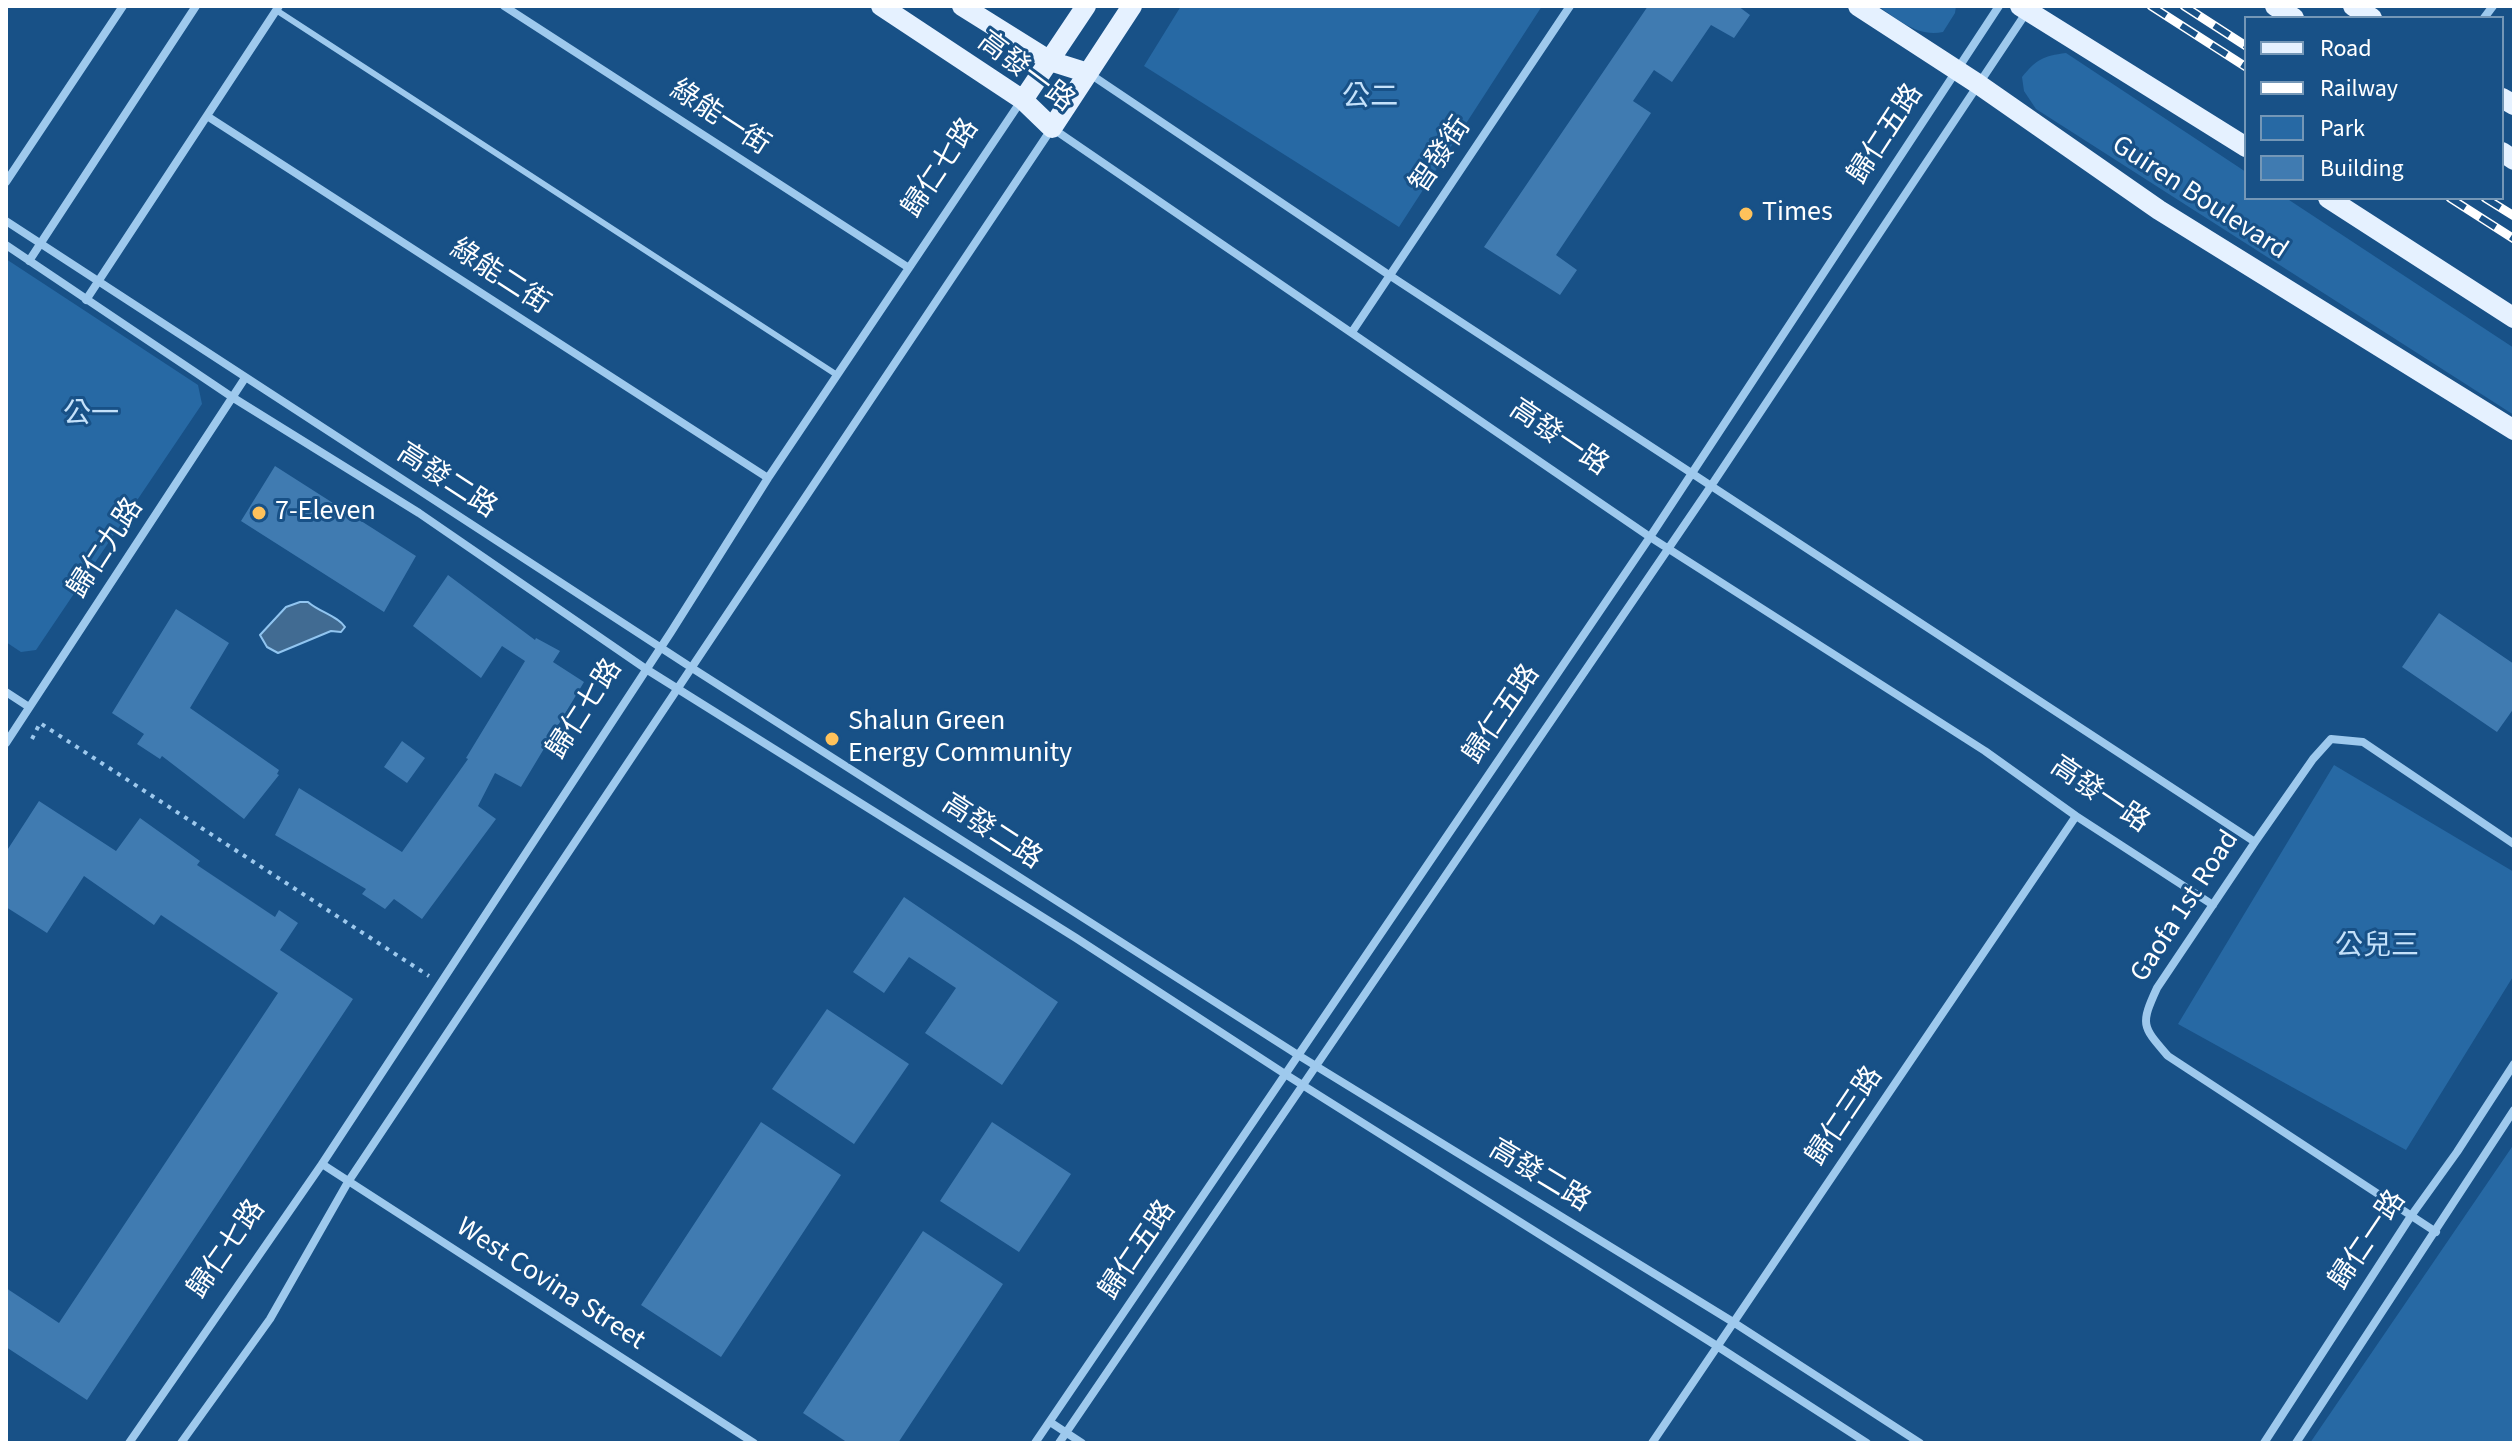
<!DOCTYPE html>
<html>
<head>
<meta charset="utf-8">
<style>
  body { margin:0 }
  #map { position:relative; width:2520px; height:1449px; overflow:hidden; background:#185187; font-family:"Source Sans 3",sans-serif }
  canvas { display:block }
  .frame { position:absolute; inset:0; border:8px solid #fff; pointer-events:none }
  .legend { position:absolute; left:2244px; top:16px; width:260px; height:184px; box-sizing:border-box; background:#185187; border:2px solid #7497b7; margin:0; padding:10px 14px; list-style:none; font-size:24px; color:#fff }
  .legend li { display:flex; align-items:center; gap:16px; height:40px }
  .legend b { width:40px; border:2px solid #7497b7 }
</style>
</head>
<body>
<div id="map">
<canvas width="2520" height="1449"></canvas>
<div class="frame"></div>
<ul class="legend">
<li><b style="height:10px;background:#e5f1ff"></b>Road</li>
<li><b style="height:10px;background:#fff"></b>Railway</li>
<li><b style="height:22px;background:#2769a4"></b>Park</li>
<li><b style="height:22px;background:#407bb1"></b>Building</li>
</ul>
</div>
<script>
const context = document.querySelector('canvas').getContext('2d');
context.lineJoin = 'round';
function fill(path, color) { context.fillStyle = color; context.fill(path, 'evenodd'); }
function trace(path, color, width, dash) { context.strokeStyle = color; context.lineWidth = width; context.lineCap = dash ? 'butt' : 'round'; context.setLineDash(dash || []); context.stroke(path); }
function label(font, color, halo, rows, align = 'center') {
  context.font = font + ' "Source Sans 3","Noto Sans TC",sans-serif'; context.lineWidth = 6; context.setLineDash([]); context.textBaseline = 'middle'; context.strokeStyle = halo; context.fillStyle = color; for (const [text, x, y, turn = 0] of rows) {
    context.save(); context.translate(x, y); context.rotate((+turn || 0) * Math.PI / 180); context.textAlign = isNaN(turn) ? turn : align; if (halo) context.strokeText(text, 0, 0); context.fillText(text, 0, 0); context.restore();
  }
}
fill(new Path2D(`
  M1181,6H1542L1399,227L1144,66Z
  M1878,6H1956L1955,13L1943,32C1917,37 1899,20 1878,6Z
  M2066,53L2246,172V198H2286L2514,348V415L2036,109L2024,91L2022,77C2037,59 2043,56 2066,53Z
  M6,259L198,385L202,404L36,650L21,652L6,642Z
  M2334,765L2514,872V975L2406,1150L2178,1024Z
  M2514,1144V1443H2310Z`), '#2769a4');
const water = new Path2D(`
  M300,602H308C319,612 338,616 345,627L341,632L331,631L278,653L267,647L260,635L286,607Z`);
fill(water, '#416b92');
trace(water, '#91c5f0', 2);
fill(new Path2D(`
  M1648,6H1738L1750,15L1734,38L1711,25L1672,82L1654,70L1633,101L1651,113L1556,255L1577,270L1560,295L1484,247Z
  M275,466L416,556L384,612L241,521Z
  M448,575L535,640L536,638L560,651L553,662L584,682L521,787L495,773L478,806L496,819L422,919L394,899L385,909L362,894L366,889L275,835L299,788L402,852L468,759L466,758L525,661L502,646L481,678L413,626Z
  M176,609L229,643L190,708L279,770L277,774L279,775L244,819L162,756L160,759L137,744L144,734L112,713Z
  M2439,613L2514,664V708L2497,732L2402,667Z
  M402,741L425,758L407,783L384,767Z
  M39,801L116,851L140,818L200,861L197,865L275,917L279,910L298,923L280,950L353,999L87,1400L6,1347V1288L59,1323L278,993L161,915L154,925L84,876L47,933L6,907V852Z
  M904,897L1058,1002L1002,1085L925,1033L956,988L909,957L884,993L853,972Z
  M827,1009L909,1064L854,1144L772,1089Z
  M761,1122L841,1175L721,1357L641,1305Z
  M992,1122L1071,1174L1019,1252L940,1201Z
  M923,1231L1003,1284L898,1443H848L803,1413Z`), '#407bb1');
trace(new Path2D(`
  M32,739L40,723L429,976`), '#9ec9ed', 4, [4, 6]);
trace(new Path2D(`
  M276,10L837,375`), '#9ec9ed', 6);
trace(new Path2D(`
  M504,6L909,268
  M2484,18L2493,6
  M1090,74L1389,275L2255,842
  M207,116L768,478
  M6,182L123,6
  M6,221L692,668L1298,1055L1733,1322L1920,1443
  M6,245L232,397L419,513L646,669L1076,938L1285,1074L1717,1346L1867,1443
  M29,261L196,6
  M86,300L279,6
  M1352,332L1570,6
  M6,692L29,707
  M6,743L245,378
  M322,1164L754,1443
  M2436,1232L2168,1056C2142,1026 2140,1025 2157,988L2255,842L2313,759L2331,739L2363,742L2514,844
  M1050,1422L1082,1443
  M129,1443L322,1164L671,632L768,478L1021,101
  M181,1443L270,1319L348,1182L1052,128L1650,537L1985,751L2076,816L2213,905
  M1035,1443L1650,537L1999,6
  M1059,1443L1711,486L2028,10
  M1652,1443L2076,816
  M2264,1443L2411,1216L2457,1152L2514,1064
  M2296,1443L2514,1110`), '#9ec9ed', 8);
trace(new Path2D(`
  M881,6L1023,100L1052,128L1132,6
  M962,6L1050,61L1088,73
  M1858,6L1978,84L2159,210L2514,430
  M2020,6L2246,147
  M2275,6L2294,18
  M2353,6L2372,18
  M2502,98L2514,105
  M1023,100L1086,6
  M2502,152L2514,160
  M2328,198L2514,318`), '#e5f1ff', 20);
const rail = new Path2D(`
  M2151,6L2246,67
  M2184,6L2246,46
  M2450,198L2514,239
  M2485,198L2514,216`);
trace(rail, '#fff', 9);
trace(rail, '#185187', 6, [18]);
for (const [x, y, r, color] of [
  [1746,214,8,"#ffc25b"],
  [259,513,8,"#ffc25b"],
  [832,739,8,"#ffc25b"]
]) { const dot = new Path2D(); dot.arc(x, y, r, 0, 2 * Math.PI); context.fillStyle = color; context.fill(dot); trace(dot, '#185187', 3); }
label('28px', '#fff', '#185187', [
  ["高發一路",1025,73,37],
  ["綠能一街",719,119,33],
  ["歸仁五路",1887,135,-57],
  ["智發街",1442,156,-56],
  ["歸仁七路",942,169,-56],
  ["Guiren Boulevard",2199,199,33],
  ["綠能二街",499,278,33],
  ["高發一路",1558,439,34],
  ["高發二路",446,482,33],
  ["歸仁九路",107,549,-57],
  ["歸仁七路",586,710,-57],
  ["歸仁五路",1503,715,-56],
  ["高發一路",2099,796,34],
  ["高發二路",991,833,33],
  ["Gaofa 1st Road",2186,907,-57],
  ["歸仁三路",1846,1117,-56],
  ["高發二路",1539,1177,31],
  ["歸仁一路",2369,1241,-56],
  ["歸仁七路",228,1250,-55],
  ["歸仁五路",1139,1251,-56],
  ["West Covina Street",550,1285,33]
]);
label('28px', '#c4e1fa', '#185187', [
  ["公二",1370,99],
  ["公一",91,416],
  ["公兒三",2377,948]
]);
label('28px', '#fff', '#185187', [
  ["Times",1762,214],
  ["7-Eleven",275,513],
  ["Shalun Green",848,723],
  ["Energy Community",848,755]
], 'left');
</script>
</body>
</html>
